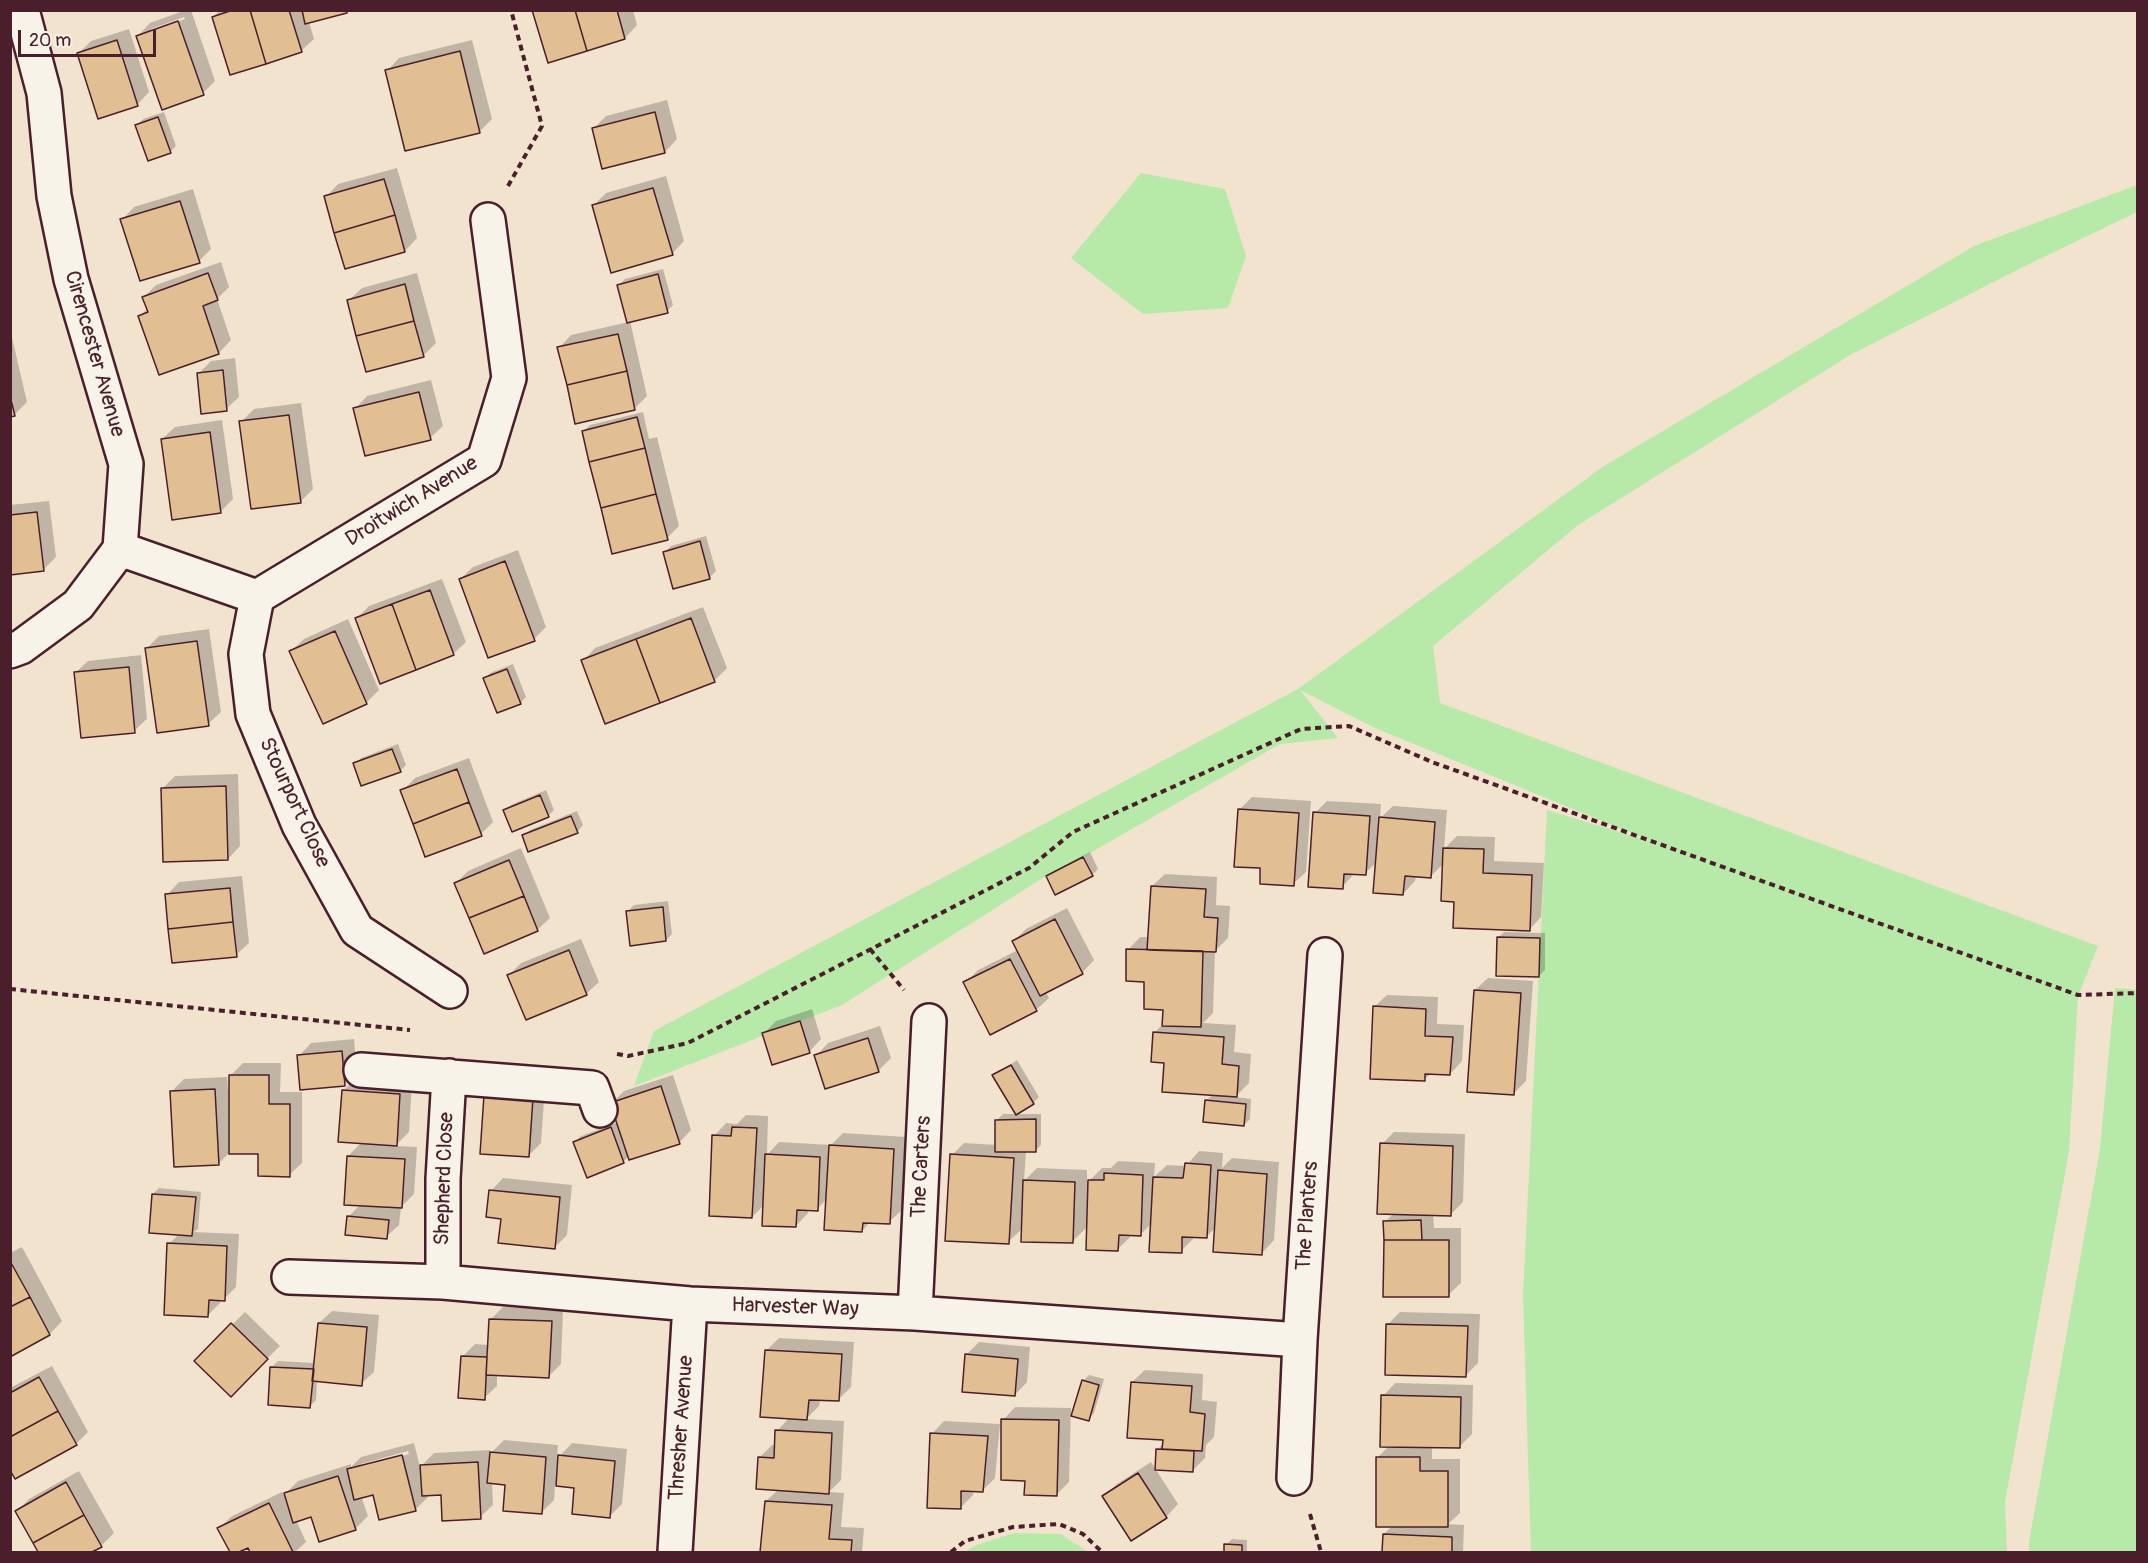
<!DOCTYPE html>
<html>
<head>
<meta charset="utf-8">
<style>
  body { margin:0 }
  #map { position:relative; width:2148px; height:1563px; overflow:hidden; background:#f1e3ce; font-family:Pangolin,sans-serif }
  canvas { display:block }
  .frame { position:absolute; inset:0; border:12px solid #4a1f2b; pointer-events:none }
  .scale { position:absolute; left:18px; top:30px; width:138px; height:27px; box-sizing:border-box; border:3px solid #4a1f2b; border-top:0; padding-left:8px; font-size:18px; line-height:21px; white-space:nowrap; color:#4a1f2b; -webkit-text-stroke:4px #f7f3e8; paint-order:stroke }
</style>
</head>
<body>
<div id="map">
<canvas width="2148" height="1563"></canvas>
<div class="frame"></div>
<div class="scale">20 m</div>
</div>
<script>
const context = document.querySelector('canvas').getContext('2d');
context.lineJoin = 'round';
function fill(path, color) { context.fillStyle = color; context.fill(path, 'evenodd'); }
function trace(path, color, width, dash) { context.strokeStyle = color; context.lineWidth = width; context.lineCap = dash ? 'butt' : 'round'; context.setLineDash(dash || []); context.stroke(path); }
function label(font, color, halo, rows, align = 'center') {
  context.font = font + ' Pangolin,sans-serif'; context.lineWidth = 4.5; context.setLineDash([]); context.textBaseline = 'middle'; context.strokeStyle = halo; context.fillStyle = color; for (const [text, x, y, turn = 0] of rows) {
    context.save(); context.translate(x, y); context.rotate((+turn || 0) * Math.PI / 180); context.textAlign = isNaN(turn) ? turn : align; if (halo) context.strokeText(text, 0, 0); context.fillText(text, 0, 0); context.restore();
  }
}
fill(new Path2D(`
  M1141,173L1225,189L1246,256L1228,308L1143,314L1071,258Z
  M2137,185V212L2023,267L1850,355L1578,525L1433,646L1440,703L2098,946L2078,996L2069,1151L2005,1502L2007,1552H1531L1523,1295L1547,810L1656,843L1375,728L1300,690L1338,738L1280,744L1083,857L1046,876L842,1005L634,1086L654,1031L1298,689L1604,466L1974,246Z
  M2115,988L2138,990L2137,1552H2029V1542L2100,1149Z
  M1014,1533L1061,1534L1088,1552H965L974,1546Z`), '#b7e9a8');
fill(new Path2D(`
  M186,10H191L215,81L203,93L138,36L150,23ZM184,17L185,19L151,32V29Z
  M220,10H347L309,22L314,39L301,51L213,17Z
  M533,10H633L637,25L625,38L549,61Z
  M129,29L149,92L137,105L79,53L91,41Z
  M472,40L492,119L480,131L387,71L399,58Z
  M667,100L677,139L665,152L594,128L606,116Z
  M164,112L176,146L170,152L137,125L143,119Z
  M397,168L417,238L405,251L326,197L338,184Z
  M666,176L684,241L672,254L594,205L606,193Z
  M193,189L211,249L199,261L122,220L134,207Z
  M221,262L229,287L217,299L231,340L219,353L140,316L148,308L144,297L156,285Z
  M663,269L673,305L667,311L630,321L647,396L635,408L576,422L559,348L571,335L629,322L619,285L625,279Z
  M417,273L436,343L423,356L349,300L362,288Z
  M10,329L27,402L14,415H10Z
  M235,358L239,397L226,409L198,374L211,361Z
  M431,380L443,426L430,438L355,409L367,396Z
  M301,403L313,489L300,502L241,422L254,409Z
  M643,412L649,439L657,437L679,526L667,538L584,431L590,425Z
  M222,420L233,499L220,512L162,439L175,427Z
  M49,501L56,557L43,570L10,573V505Z
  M706,536L716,571L710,577L674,587L665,552L671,546Z
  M518,550L546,627L534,639L460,579L473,567Z
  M442,579L466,642L453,654L356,619L369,606Z
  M703,607L727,668L714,681L583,661L595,648Z
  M348,619L379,690L367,702L323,722L291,651L304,639Z
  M209,629L221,712L208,724L146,649L159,636Z
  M141,655L147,719L134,731L75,673L88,661Z
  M513,664L526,697L520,703L485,679L490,673Z
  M398,744L406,765L400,771L355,764L361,758Z
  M469,758L493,822L481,834L402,791L415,778Z
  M238,774L240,846L228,859L162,789L175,776Z
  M546,790L554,810L548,816L505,811L511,805Z
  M1252,797L1311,801L1306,872L1293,884L1239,810Z
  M1327,801L1381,804L1380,818L1393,806L1447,810L1444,849L1457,836L1495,837L1494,861L1544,863L1541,917L1529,930L1456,900L1444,863L1430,877L1416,876L1415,881L1403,894L1377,862L1365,873H1355L1342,887L1315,813Z
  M577,811L583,825L578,831L529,850L524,836L530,830Z
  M521,848L550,918L537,930L456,883L468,871Z
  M1090,852L1098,869L1092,875L1048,877L1054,871Z
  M1165,874L1217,877L1216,905L1230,906L1228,938L1215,951L1213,1013L1203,1023L1236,1025L1234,1052L1251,1054L1249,1083L1235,1097L1251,1099L1250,1119L1244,1125L1206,1101L1213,1094L1166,1062L1154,1033L1164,1023V1008L1128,950L1140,937H1149L1152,886Z
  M242,876L249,943L236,955L167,895L179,882Z
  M10,880L12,906L10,908Z
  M668,901L672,934L666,940L628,911L634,905Z
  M1067,908L1094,960L1082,973L1045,991L1049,998L1036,1010L965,983L978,970L1018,950L1014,941L1026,929Z
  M1504,932L1545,933V970L1539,976L1498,938Z
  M581,939L599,982L586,994L509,975L521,963Z
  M1488,978L1533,981L1526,1081L1514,1093L1475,990Z
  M1387,995L1438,997L1437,1024L1464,1025L1462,1061L1450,1074L1431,1073L1424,1080L1374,1007Z
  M812,1009L821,1039L809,1052L764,1033L776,1021Z
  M880,1026L891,1058L879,1070L826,1087L816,1056L828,1043Z
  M354,1039L357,1072L344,1084L299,1056L311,1043Z
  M1017,1060L1039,1097L1033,1103L994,1076Z
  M243,1063H281L280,1092H302V1163L289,1175L259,1153H229L218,1164L172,1091L184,1079L227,1077L228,1090H231V1075Z
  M673,1075L691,1130L679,1143L629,1156L623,1162L575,1142L581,1136L618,1122L612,1103L624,1091Z
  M356,1078L412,1082L409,1132L395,1146L417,1147L414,1194L401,1207L399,1225L386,1237L348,1217L361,1204L348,1156L362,1142L343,1091Z
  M545,1086L541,1143L528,1156L486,1095Z
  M1003,1114H1041V1145L1035,1151H1026L1024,1181L1037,1168L1087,1170V1183L1102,1168H1111L1118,1161L1155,1163L1154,1177L1167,1165L1186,1166L1199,1151L1223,1153L1222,1168L1232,1158L1279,1162L1274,1240L1262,1253L1216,1227L1206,1237L1194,1236L1193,1239L1181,1251L1152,1223L1141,1234H1130V1237L1118,1249L1088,1226L1073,1241L1023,1228L1008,1242L952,1155L964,1143L997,1145V1120Z
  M746,1115L768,1116L767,1155L779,1142L831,1145L843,1133L906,1137L902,1210L889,1222L871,1221L862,1231L827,1199L817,1209H808V1213L796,1226L765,1204L752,1217L714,1136L726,1123L737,1124Z
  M1394,1132L1465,1134L1463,1202L1450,1215L1433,1214L1434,1228H1461V1283L1448,1295L1385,1222L1394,1213L1382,1144Z
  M503,1178L572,1185L567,1235L554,1248L502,1218L491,1191Z
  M159,1188L201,1192L198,1229L194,1232L239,1234L236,1287L224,1299H220V1303L208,1315L169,1244L179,1234L153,1194Z
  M22,1247L62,1321L50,1334L10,1355V1253Z
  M503,1307L563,1309L561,1364L548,1377L497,1374V1386L484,1398L462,1357L475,1344L489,1345L491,1319Z
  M332,1311L379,1315L374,1372L361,1384L317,1380L316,1400L310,1406L272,1367L278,1361L315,1363L319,1323Z
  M245,1312L280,1346L231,1394L196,1361Z
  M1400,1312L1480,1314L1478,1363L1465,1376L1387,1325Z
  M779,1338L854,1342L851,1387L839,1399H820L819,1406L806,1419L844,1421L841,1480L829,1492L844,1493L841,1527L864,1528L862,1552H762L766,1501L779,1489L759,1458L772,1445H776L777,1431L790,1417L766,1351Z
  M979,1342L1030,1347L1027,1382L1015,1395L966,1355Z
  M52,1366L88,1432L76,1444L10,1467V1388Z
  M1145,1370L1203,1374L1202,1400L1217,1402L1214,1437L1206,1445L1205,1458L1192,1471L1158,1449L1164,1443L1165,1439L1132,1382Z
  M1089,1375L1104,1379L1094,1413L1088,1419L1083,1381Z
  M1395,1383L1473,1385L1472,1434L1459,1447L1432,1446V1459H1460V1513L1448,1524L1464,1525L1463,1552H1383L1384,1534L1393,1525L1377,1458L1390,1445L1383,1396Z
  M1015,1407L1071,1408L1069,1482L1057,1494L1026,1479L1003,1420Z
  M944,1421L1000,1424L995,1478L983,1490H973V1495L960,1508L932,1434Z
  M504,1440L558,1445L557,1459L572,1443L627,1449L622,1504L610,1516L576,1487L555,1485L554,1500L541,1513L507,1483L492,1482L493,1505L480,1517L442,1494H427L428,1497L416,1509L374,1493L361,1496L368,1516L355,1529L312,1515L296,1520L306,1542L295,1552H252L249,1546L231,1552L219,1528L232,1516L282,1492L284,1495L298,1481L351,1464V1467L361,1457L414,1443L420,1467L434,1453L490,1450V1454ZM408,1451L409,1454L361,1467V1464Z
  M1151,1462L1178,1504L1166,1517L1104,1496L1117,1484Z
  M79,1471L114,1533L101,1546L89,1552H40L17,1511L29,1499Z
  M1232,1539L1247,1540V1552H1226V1545Z`), '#0003');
const building = new Path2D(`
  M233,10H250L266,64L230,75L212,17Z
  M250,10H289L302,52L266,64Z
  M302,10H347V13L305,24Z
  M532,10H575L587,51L548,63Z
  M575,10H617L625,39L587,51Z
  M178,21L204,95L162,110L136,36Z
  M117,40L138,106L98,119L77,53Z
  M460,51L480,133L405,151L385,70Z
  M655,112L665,153L602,169L592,128Z
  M158,117L171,153L148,161L135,125Z
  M384,179L395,215L334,233L324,196Z
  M653,188L673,255L611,273L592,205Z
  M180,201L200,263L140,281L120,219Z
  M395,215L405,252L345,269L334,233Z
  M208,273L218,300L203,306L219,354L159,375L138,316L148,312L142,297Z
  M658,274L668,313L627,323L617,285Z
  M405,284L414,321L356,336L347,300Z
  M414,321L424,357L366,372L356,336Z
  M618,334L627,371L567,385L557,347Z
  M223,370L227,411L201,414L197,373Z
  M627,371L635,410L575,424L567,385Z
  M419,392L431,440L365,456L353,408Z
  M10,396L15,416L10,417Z
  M289,415L301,503L251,509L239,421Z
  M637,417L645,448L589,462L582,431Z
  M210,432L221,513L172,520L161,439Z
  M645,448L656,494L601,508L589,462Z
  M656,494L668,540L612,554L601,508Z
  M37,512L44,571L10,575V515Z
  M700,541L710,579L673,589L663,552Z
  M505,561L535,641L488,658L459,579Z
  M430,590L454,655L416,670L392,604Z
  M392,604L416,670L380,684L355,618Z
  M691,618L715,682L660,703L636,639Z
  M335,631L367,704L323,724L289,651Z
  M636,639L660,703L605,724L581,660Z
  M197,641L209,726L157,733L145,648Z
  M129,667L135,733L81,738L74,672Z
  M507,669L521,704L497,713L483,678Z
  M392,749L401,772L361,786L353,763Z
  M457,769L469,802L413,824L400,790Z
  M226,786L228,860L163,862L161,788Z
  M540,795L549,817L512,832L503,810Z
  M469,802L482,836L425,857L413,824Z
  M1238,809L1299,813L1294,886L1260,884V868L1234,867Z
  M1313,812L1370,816L1366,875L1344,874L1343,889L1308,887Z
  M571,816L578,833L528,852L522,835Z
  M1379,817L1435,822L1431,878L1405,876L1403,895L1373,893Z
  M1443,848L1484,849L1483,873L1532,875L1530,931L1453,928L1454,902L1441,901Z
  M1083,857L1093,876L1055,895L1046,876Z
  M509,860L524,896L469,918L454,883Z
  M1151,886L1206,889L1204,917L1218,918L1216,952L1147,950Z
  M230,888L233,922L168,929L165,894Z
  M524,896L538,931L484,954L469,918Z
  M663,907L666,941L630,946L626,911Z
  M1055,919L1083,974L1040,996L1012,941Z
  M233,922L237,957L172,963L168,929Z
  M1497,937L1540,938L1539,977L1496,976Z
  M1126,949L1203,951L1201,1027L1162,1026L1163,1010L1144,1009V982L1126,981Z
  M569,950L587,995L526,1020L507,975Z
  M1010,959L1037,1011L990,1035L963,982Z
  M1474,990L1521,993L1514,1095L1467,1092Z
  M1373,1006L1426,1009L1425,1036L1453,1037L1450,1075L1425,1074V1081L1370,1079Z
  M800,1021L810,1053L772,1065L762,1033Z
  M1153,1032L1224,1037L1222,1064L1239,1066L1237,1097L1162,1092L1164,1063L1151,1062Z
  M868,1038L879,1072L825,1089L814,1055Z
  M342,1051L345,1086L300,1090L297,1055Z
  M1011,1065L1034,1104L1016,1115L992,1075Z
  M229,1075H269V1104H290V1177L258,1176V1154H229Z
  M661,1086L680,1144L629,1160L610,1103Z
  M215,1089L219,1165L174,1167L170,1091Z
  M342,1090L400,1094L397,1146L338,1142Z
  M484,1095L533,1098L529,1157L480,1154Z
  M1205,1100L1246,1104L1244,1126L1203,1122Z
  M1036,1119V1152H995V1120Z
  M611,1127L624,1163L587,1178L573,1142Z
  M732,1127L757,1128L752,1218L709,1216L712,1135L731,1136Z
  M1380,1143L1453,1146L1451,1216L1377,1214Z
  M829,1145L894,1149L890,1224L863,1223L862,1232L824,1230Z
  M765,1154L820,1157L818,1211L797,1210L796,1227L762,1226Z
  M950,1154L1014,1158L1009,1244L945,1241Z
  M347,1156L405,1159L402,1208L344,1205Z
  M1185,1163L1211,1165L1207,1238L1182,1237V1253L1149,1252L1153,1177L1183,1178Z
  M1218,1170L1267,1174L1262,1255L1213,1252Z
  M1104,1173L1143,1175L1141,1236L1119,1235L1118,1251L1086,1250L1088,1180H1104Z
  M1023,1180L1075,1182L1073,1243L1021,1242Z
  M489,1190L560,1197L555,1249L498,1243L501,1219L486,1217Z
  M152,1194L196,1197L192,1236L149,1233Z
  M347,1216L389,1220L387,1239L345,1235Z
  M1421,1220L1422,1240H1384L1383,1221Z
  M1384,1240H1449V1297H1383Z
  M167,1243L227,1246L225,1301L209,1300L208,1317L164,1315Z
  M10,1261L30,1297L10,1307Z
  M30,1297L50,1335L10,1357V1307Z
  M489,1319L552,1321L549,1378L486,1375Z
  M231,1323L268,1359L231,1397L194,1361Z
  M318,1323L367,1327L362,1386L312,1381Z
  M1386,1324L1468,1326L1466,1377L1385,1375Z
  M765,1350L842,1354L839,1401L809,1400L807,1420L760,1417Z
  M965,1354L1018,1359L1015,1396L962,1392Z
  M461,1356L487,1357L485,1400L458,1398Z
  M270,1367L314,1369L310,1408L268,1405Z
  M39,1377L58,1411L10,1437V1393Z
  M1082,1380L1099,1385L1089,1421L1071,1416Z
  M1131,1382L1192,1386L1190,1412L1205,1414L1202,1451L1162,1449L1163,1440L1127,1438Z
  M1381,1395L1461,1397L1460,1448L1380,1447Z
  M58,1411L77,1445L15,1479L10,1470V1437Z
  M1001,1419L1059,1420L1057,1496L1024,1495L1025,1481L1001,1480Z
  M775,1430L832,1433L829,1494L756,1489L758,1457L774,1458Z
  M930,1433L988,1436L983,1492L961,1491V1509L927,1508Z
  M1156,1449L1194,1451L1193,1472L1155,1470Z
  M490,1452L546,1457L542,1514L503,1511L505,1485L487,1483Z
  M402,1455L416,1511L379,1520L373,1495L354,1500L347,1469Z
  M558,1455L615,1461L610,1518L572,1514L574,1488L556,1486Z
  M1376,1457H1420V1471H1448V1527H1376Z
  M478,1462L481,1519L442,1521L441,1495L422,1496L420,1465Z
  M1138,1473L1167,1518L1131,1541L1102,1496Z
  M338,1476L356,1530L319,1542L311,1517L293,1523L284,1493Z
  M66,1482L84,1515L33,1543L15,1511Z
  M765,1501L832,1505L829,1539L852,1540L851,1552H760Z
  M269,1503L293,1552H250L248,1548L239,1552H230L217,1528Z
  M84,1515L102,1547L92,1552H38L33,1543Z
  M1383,1534L1452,1537V1552H1382Z
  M1224,1544L1242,1545V1552H1224Z`);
fill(building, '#e2bf93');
trace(building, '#4a1f2b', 1.5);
const minor = new Path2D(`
  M120,549L257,597L484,460L509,378L488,220
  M257,597L246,654L253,714L299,825L357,930L450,991
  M10,651L21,647L78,605L120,549L126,464L71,279L54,196L44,93L22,10
  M361,1070L592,1088L600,1110
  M289,1277L443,1282L690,1304L915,1313L1300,1340
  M443,1282V1179L449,1076
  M915,1313L929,1021
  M1294,1478L1300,1340L1325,955
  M675,1552L690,1304`);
trace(minor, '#4a1f2b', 38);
trace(new Path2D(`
  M508,186L542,126L511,10
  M870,949L904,990
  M10,989L410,1030
  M617,1054L628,1056L688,1043L1029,868L1073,832L1301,729L1349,726L1432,762L2078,995L2138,993
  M1310,1514L1321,1552
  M951,1552L965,1541L1013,1527L1059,1524L1083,1534L1102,1552`), '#4a1f2b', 4, [6, 4.5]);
trace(minor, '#f7f3e8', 33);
label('21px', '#4a1f2b', '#f7f3e8', [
  ["Cirencester Avenue",94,354,74],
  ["Droitwich Avenue",412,502,-32],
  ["Stourport Close",294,803,65],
  ["The Carters",922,1167,-87],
  ["Shepherd Close",445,1179,-88],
  ["The Planters",1308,1216,-86],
  ["Harvester Way",795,1308,2],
  ["Thresher Avenue",682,1428,-86]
]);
</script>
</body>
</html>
